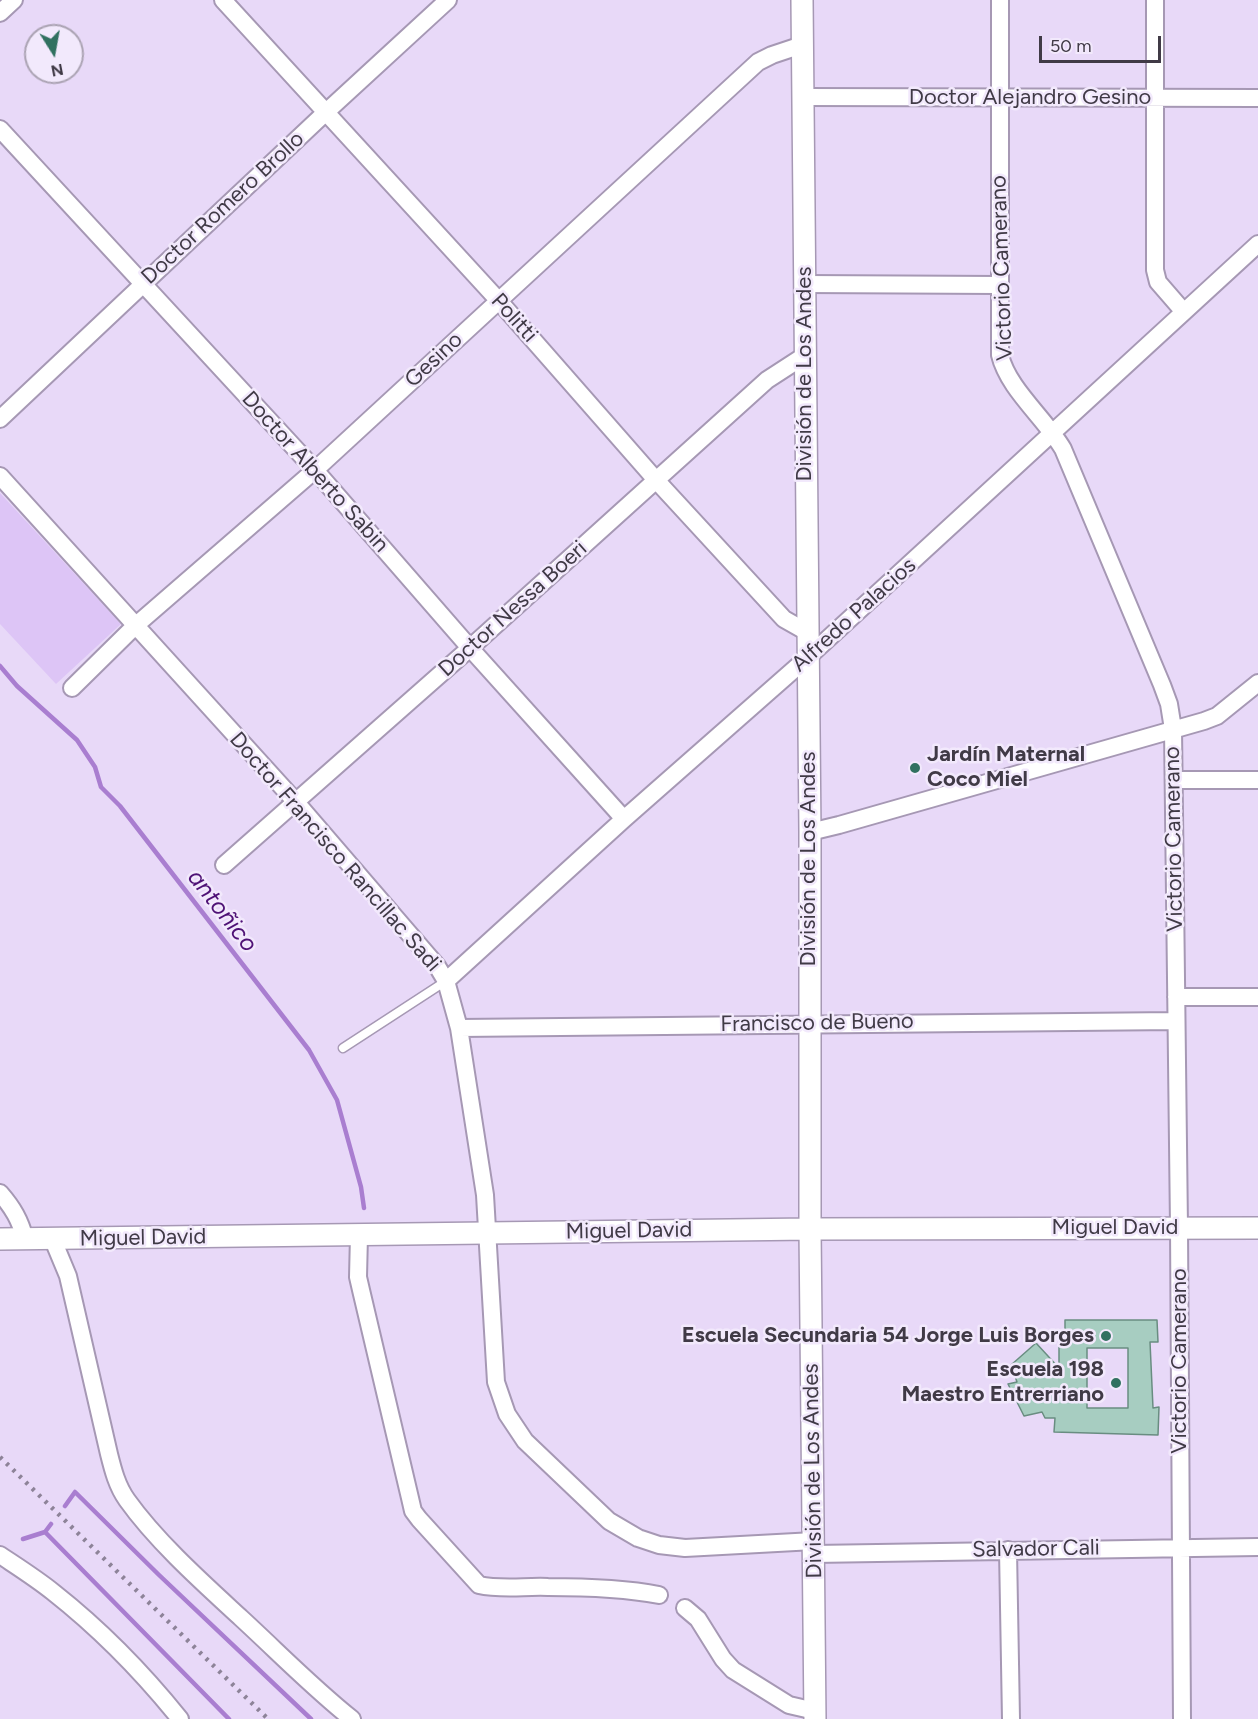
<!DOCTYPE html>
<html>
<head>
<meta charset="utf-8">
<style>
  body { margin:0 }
  #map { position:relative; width:1258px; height:1719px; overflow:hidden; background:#e8d9f8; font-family:Figtree,sans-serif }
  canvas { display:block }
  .north { position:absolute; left:24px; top:24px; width:60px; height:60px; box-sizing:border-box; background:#f2e9fc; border:2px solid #aba3b3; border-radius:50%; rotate:169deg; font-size:16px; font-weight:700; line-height:24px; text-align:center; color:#403a46 }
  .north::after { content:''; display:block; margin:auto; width:21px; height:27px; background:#317160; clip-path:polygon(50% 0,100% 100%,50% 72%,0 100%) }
  .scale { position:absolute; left:1039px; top:36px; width:122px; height:27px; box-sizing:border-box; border:3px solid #403a46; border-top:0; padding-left:8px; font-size:18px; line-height:21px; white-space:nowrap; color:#403a46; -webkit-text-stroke:4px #f2e9fc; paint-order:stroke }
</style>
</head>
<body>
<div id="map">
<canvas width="1258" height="1719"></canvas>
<div class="north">N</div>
<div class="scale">50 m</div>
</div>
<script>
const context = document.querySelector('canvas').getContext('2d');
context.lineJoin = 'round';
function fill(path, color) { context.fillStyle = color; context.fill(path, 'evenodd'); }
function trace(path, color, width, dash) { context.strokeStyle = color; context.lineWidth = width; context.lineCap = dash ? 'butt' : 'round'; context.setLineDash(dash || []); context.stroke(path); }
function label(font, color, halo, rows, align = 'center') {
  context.font = font + ' Figtree,sans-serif'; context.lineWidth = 5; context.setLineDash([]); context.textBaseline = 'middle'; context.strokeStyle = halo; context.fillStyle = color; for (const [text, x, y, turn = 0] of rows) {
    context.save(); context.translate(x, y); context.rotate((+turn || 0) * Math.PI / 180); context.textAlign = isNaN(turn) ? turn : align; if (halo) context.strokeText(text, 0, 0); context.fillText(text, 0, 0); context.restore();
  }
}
fill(new Path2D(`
  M0,493L121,624L56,684L0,624Z`), '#ddc5f6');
trace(new Path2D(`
  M0,666L17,686L77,740L95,767L101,787L120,806L309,1050L337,1100L361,1187L364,1208
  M65,1506L75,1492L159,1575L311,1719
  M45,1532L51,1524
  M23,1539L45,1532L229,1719`), '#a97ed0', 4.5);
const building = new Path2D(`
  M1065,1320H1157L1158,1342H1150L1153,1408L1159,1407L1158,1435L1054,1432L1055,1418H1045L1042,1412L1024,1416L1008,1384L1017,1382L1011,1365L1036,1343L1059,1368V1347H1065ZM1087,1348H1128V1408H1087Z`);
fill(building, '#a7cdc1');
trace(building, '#698d81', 1.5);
const service = new Path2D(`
  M343,1048L446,981`);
const minor = new Path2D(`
  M223,0L499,301L656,480L784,619L807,632
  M1000,0V355C1008,389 1045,418 1063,449L1162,685L1169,704L1173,729L1179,1227L1182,1719
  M1155,0V270L1158,282L1184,312
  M0,13L14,0
  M802,97L1258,98
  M0,129L315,470L470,648L624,819
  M804,284L999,285
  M0,419L325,113L448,0
  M0,476L295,801L437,966L446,981L459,1028L485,1195L496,1382L507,1414L525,1441L609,1521L638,1538L659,1545L685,1548L814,1541
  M72,688L135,626L315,470L758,62L772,55L802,45
  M1174,780H1258
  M810,832L839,825L1204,721L1217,716L1258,683
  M224,865L470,648L767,380L804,356
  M446,981L624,819L807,658L1258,244
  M1176,997H1258
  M459,1028L1176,1021
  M0,1193C13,1208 20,1220 25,1239
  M359,1235L358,1277L361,1290L410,1498L413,1511L419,1519L479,1585C501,1590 525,1586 548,1587C584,1587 623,1588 659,1595
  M53,1240L68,1276L109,1454C113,1470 117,1486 127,1500C157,1542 203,1583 241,1618C278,1652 313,1688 352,1719
  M1008,1550L1011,1719
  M814,1554L1258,1547
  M0,1555C18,1567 37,1579 53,1592C100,1629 143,1673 180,1719
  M685,1608L698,1619L723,1659L733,1670L789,1705L815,1711`);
const tertiary = new Path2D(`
  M802,0L810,832V1229L815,1719
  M0,1239L810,1229L1258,1228`);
trace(service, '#a698b4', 11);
trace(minor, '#a698b4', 20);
trace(tertiary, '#a698b4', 24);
trace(service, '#fff', 8);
trace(minor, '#fff', 16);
trace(tertiary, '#fff', 21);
trace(new Path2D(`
  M0,1457L268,1719`), '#8d8398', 4.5, [3, 6]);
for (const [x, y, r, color] of [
  [915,768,6,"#317160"],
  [1106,1336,6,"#317160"],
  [1116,1383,6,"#317160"]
]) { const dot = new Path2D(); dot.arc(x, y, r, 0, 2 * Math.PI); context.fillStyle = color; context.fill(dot); trace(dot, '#f2e9fc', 2); }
label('22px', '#403a46', '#f2e9fc', [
  ["Doctor Alejandro Gesino",1030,98],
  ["Doctor Romero Brollo",223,208,-43],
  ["Victorio Camerano",1002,268,-92],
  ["Politti",514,318,48],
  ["Gesino",434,360,-43],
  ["División de Los Andes",805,374,-90],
  ["Doctor Alberto Sabin",315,472,48],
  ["Doctor Nessa Boeri",513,609,-42],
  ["Alfredo Palacios",854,615,-42],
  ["Victorio Camerano",1174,839,-91],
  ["Doctor Francisco Rancillac Sadi",335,852,49],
  ["División de Los Andes",809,859,-90],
  ["Francisco de Bueno",817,1023,-1],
  ["Miguel David",1115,1228],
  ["Miguel David",629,1231,-1],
  ["Miguel David",143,1238,-1],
  ["Victorio Camerano",1180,1361,-90],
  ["División de Los Andes",813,1471,-91],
  ["Salvador Cali",1036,1549,-1]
]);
label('bold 22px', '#403a46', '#f2e9fc', [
  ["Jardín Maternal",927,755,"left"],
  ["Coco Miel",927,780,"left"],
  ["Escuela Secundaria 54 Jorge Luis Borges",1094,1336],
  ["Escuela 198",1104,1370],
  ["Maestro Entrerriano",1104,1395]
], 'right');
label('italic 24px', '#4f1276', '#f2e9fc', [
  ["antoñico",222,911,52]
]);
</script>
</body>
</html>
